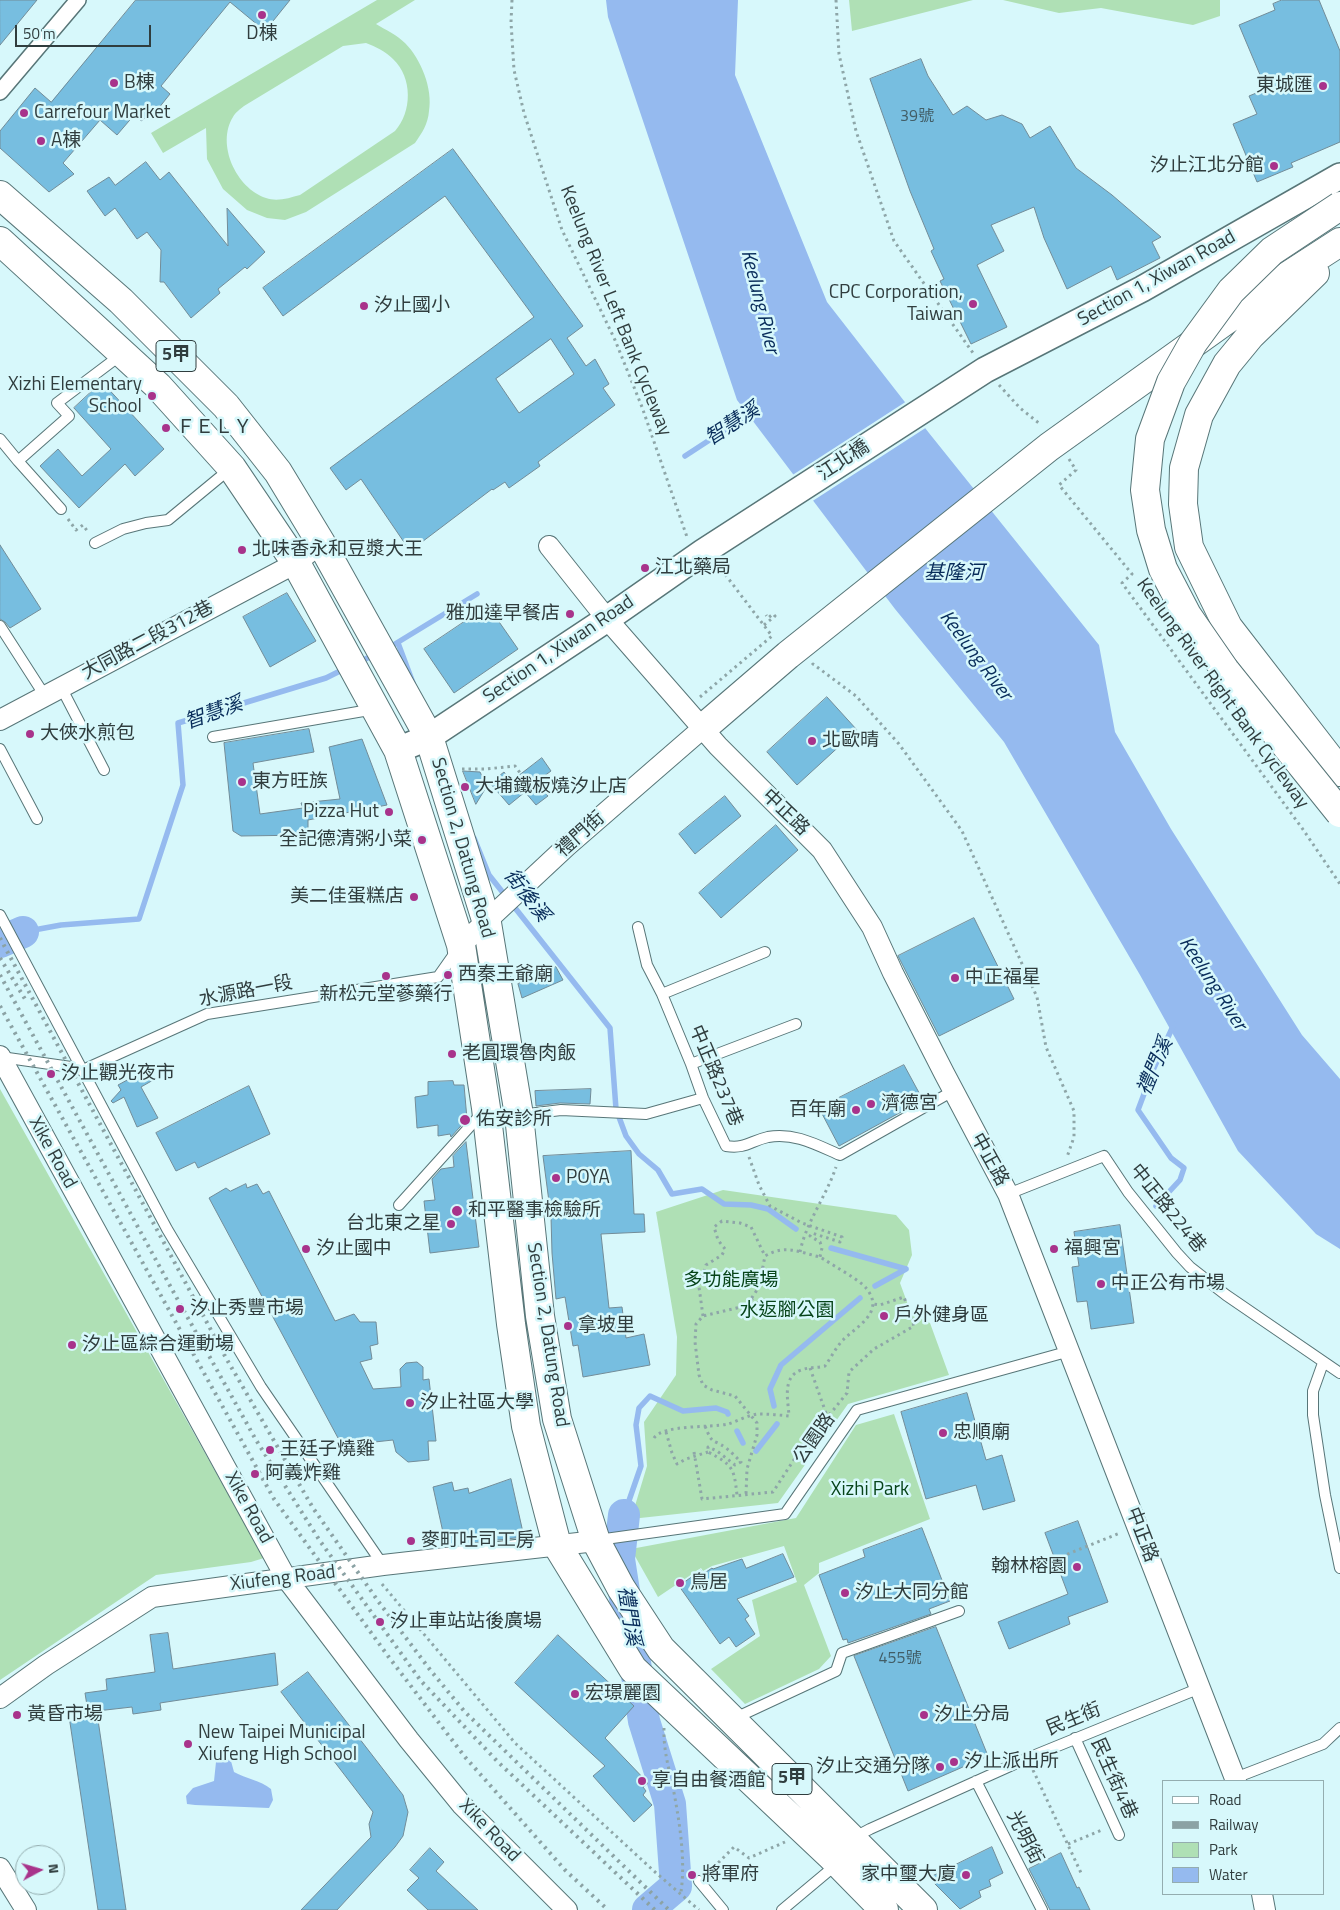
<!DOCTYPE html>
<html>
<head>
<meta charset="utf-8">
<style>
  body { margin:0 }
  #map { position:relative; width:1340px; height:1910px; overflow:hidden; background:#d7f8fb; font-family:"Titillium Web",sans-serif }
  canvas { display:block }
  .legend { position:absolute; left:1162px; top:1780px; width:162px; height:115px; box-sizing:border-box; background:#d7f8fb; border:1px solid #94adaf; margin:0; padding:6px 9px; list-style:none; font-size:15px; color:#303d3e }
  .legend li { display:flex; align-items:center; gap:10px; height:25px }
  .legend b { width:25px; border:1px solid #94adaf }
  .north { position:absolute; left:15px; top:1845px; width:50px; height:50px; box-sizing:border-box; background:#d7f8fb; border:1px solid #94adaf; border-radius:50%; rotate:84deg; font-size:14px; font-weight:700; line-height:20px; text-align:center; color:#303d3e }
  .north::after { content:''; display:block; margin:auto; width:18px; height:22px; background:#a8338b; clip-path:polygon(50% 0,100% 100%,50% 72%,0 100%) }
  .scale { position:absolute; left:15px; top:25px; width:136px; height:22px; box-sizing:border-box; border:2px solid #303d3e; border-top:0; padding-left:6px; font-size:15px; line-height:18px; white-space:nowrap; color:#303d3e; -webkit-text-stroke:4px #d7f8fb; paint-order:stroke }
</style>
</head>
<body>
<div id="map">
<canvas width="1340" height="1910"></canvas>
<ul class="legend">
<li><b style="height:6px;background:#fff"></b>Road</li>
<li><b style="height:6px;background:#8ba2a4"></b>Railway</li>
<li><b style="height:14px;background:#afe0b5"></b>Park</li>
<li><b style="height:14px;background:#95baef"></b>Water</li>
</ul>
<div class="north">N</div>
<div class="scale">50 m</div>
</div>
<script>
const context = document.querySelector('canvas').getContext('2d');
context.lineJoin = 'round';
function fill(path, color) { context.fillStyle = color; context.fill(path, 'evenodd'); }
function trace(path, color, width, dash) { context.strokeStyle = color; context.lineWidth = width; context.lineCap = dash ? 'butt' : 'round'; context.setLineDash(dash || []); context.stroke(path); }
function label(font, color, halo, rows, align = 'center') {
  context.font = font + ' "Titillium Web","Noto Sans TC",sans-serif'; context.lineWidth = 5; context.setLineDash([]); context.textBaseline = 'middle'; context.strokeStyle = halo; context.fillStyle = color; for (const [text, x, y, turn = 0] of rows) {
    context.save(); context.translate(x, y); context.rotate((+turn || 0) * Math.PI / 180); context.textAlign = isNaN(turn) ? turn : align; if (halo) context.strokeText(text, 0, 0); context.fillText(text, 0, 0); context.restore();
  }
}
fill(new Path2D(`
  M377,0H415L376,24C386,30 397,35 405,43C421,59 433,89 429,111C428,124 422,133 415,143L306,212L285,220L267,218L247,210L223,189L207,159L206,128L163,153L151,133ZM366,43C376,47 385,51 393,59C413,78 412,112 395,131L300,195C289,198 277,202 266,198C236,188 216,144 233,117C235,113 240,109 244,106L343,46Z
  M849,0H973L852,31Z
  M1003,0H1220V16L1193,25L1101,8L1059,13Z
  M0,1089L264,1558L251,1562L156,1575L0,1680Z
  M723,1190L896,1215L909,1230L912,1255L900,1283L911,1313L930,1323L949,1375L848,1404L778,1503L631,1519L647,1466L644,1422L676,1375L677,1337L656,1212Z
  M894,1414L930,1519L819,1563V1573L804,1585L831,1656L819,1669L745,1704L711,1669L760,1636L752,1600L797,1582L784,1546L712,1566L703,1571L701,1568L658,1597L631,1549L796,1518L856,1425Z`), '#afe0b5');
fill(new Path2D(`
  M606,0H738L735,75L827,302L929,433L1099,645L1115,732L1171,829L1302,1035L1340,1079V1249L1316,1234L1238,1151L1140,975L1004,742L895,609L737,400L608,17Z
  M224,1756L231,1761L234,1772C246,1779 260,1780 271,1789L273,1800L269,1808L195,1805L187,1804L186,1796L193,1788L214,1781L216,1762L219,1757Z`), '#95baef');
fill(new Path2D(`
  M907,401L927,427L811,502L791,476Z`), '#d7f8fb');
trace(new Path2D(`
  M685,456L754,411
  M398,643L413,683
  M395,644L477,594
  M357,663L376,654
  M474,838L489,875L610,1028L616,1109L626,1136L639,1154L658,1170L672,1194L702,1189L724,1204L751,1205L768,1209L796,1229
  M23,932L61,925L139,919L183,785L178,723L326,678L344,669
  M1156,1206L1180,1180L1184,1168L1171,1158L1138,1110L1153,1070L1174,1024
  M831,1248L906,1269
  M875,1286L906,1269
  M774,1406L770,1389L781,1365L860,1298
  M737,1431L743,1443
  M756,1451L777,1424
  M624,1515L641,1466L636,1425L639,1408L650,1396L683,1411L716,1408L727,1412L728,1414`), '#95baef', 5.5);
trace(new Path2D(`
  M0,942L23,932
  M624,1515L619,1559L644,1721L670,1804L676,1886L648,1910`), '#95baef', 32);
const building = new Path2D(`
  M0,0H37L0,45Z
  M136,0H290L265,31L230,2L161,86L170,94L158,109L141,121L135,114L117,135L100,120L63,163L74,174L49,192L0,148V131L35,88L51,102Z
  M1282,0H1319L1340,51V142L1291,163L1293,167L1257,182L1233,124L1257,114L1249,96L1266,89L1239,25L1275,10L1273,4Z
  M921,59L928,76L953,115L967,106L986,120L1002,115L1022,124L1030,138L1050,126L1076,168L1112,195L1161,237L1152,242L1160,258L1117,280L1111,266L1067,289L1044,238L1034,207L991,225L1004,251L977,265L1007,327L971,344L940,281L944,279L931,251L934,249L910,191L870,79Z
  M453,149L583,326L567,338L586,366L595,359L609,384L603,388L615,405L538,462L540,466L509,488L505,482L493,490L492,489L410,551L361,479L346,490L330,468L534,317L445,196L283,316L263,288ZM551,339L574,374L519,413L496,379Z
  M146,162L160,180L169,172L228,246L227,208L265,252L247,269L245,267L218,289L220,293L191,318L164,282H160L161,250L147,232L137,239L115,208L105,216L87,191L109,177L115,185Z
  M102,382L164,449L135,476L125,464L79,508L40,466L58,449L82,476L111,449L74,408Z
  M0,545L41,609L10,628L5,622L0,619Z
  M287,593L316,641L270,667L243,617Z
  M488,606L518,649L454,693L424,649Z
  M827,697L857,730L797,785L767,752Z
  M309,729L314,752L253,763L260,814L303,808L301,803L340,799L329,747L362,739L387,805L308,820V835L241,836L233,831L224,743Z
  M542,758L551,771L536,782L548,796L536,805L525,792L509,805L490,783L504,772L511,781Z
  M463,771L480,772L487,786L476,804Z
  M725,796L741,816L695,854L679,834Z
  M776,825L798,850L721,918L699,893Z
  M974,918L1014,999L939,1036L898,956Z
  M556,967L563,980L522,998L518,984Z
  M146,1062L155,1079L141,1087L158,1118L137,1127L124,1097L113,1103L111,1101L121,1090L118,1085L131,1078Z
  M904,1065L923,1100L839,1146L819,1108Z
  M453,1081L454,1085H464L467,1119L451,1137L450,1134L438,1136V1125L417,1128L415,1097L428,1095V1082Z
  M249,1086L270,1134L198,1168L195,1162L176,1171L156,1133Z
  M591,1089L590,1104L560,1103L536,1106L535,1091Z
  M466,1142L479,1247L430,1253L424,1201L435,1200L432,1179L441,1169L454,1167L453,1156Z
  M631,1151L634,1214H644L645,1232L601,1234L609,1308L622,1307L626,1338L644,1334L650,1365L583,1377L578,1345L573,1346L565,1297L556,1299L552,1253L551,1217L543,1156Z
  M246,1184L247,1188L257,1184L263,1194L269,1191L335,1321L354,1314L360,1322H376L378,1344L370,1346L372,1359L360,1362L373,1389L401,1387L400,1369L406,1363L417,1362L423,1367V1380L429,1379L436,1441H428L429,1460L408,1462L396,1452L393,1440L347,1445V1439L338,1438L209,1198L226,1188L230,1191Z
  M1120,1225L1134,1323L1091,1329L1087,1301L1077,1302L1072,1267L1079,1266L1074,1232Z
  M967,1393L986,1460L1002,1455L1015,1501L983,1510L976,1485L926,1499L901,1412Z
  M511,1479L524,1537L446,1546L433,1487L452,1482L454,1491L468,1488L469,1493Z
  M1078,1521L1108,1602L1068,1617L1070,1624L1009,1649L998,1622L1068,1594L1045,1533Z
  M922,1528L950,1601L929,1609L931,1614L848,1643L847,1639L843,1640L819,1575L865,1557L863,1550Z
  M783,1554L794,1577L737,1599L749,1616L745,1619L755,1634L736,1647L729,1637L720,1644L679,1586L701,1570L703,1574L712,1568L713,1569L742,1559L746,1568Z
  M936,1627L988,1756L908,1791L854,1656Z
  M168,1633L173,1669L275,1653L278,1685L160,1703L161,1710L133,1714L132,1707L88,1712L85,1693L107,1690L106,1679L155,1672L150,1635Z
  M558,1635L634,1706L605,1738L648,1783L643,1787L646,1791L643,1795L652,1805L634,1822L593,1776L605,1766L515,1683Z
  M308,1672L403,1795L408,1812L403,1836L395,1847L337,1910H301L371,1837L369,1824L373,1812L281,1692Z
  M97,1713L126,1910H98L69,1716Z
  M992,1847L1003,1873L989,1880L991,1886L979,1891L981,1897L960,1909L929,1878Z
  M430,1848L444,1862L436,1871L478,1910H428L407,1890L419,1878L410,1870Z
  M1061,1853L1077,1888L1079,1887L1090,1910H1050L1042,1894L1029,1869Z`);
fill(building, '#77bee0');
trace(building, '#728c98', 1);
const service = new Path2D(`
  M0,439L18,461
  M61,509L18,461L69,416L57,403L122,354
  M95,543L123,529L146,523L168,520L231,468
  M0,626L45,696
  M61,687L104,770
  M213,737L375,709
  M0,749L37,819
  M0,915L167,1229L261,1387L383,1565
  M638,927L647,965L662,994L691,1064L703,1098L726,1146C746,1149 750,1141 768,1137C794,1132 817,1145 840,1155L953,1091
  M662,994L765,952
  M1,1057L85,1069L207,1014L438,977L457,950
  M691,1064L796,1024
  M520,1115L561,1110L646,1114L703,1098
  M1008,1194L1104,1156L1128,1192L1177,1253L1190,1267L1226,1295L1340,1373
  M399,1205L482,1113
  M1323,1363L1313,1391V1415L1325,1495L1340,1568
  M598,1540L785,1514L857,1410L1070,1351
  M733,1719L836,1671L842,1653L959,1611
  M1075,1738L1119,1835
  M1235,1778L1323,1744L1340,1728
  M976,1781L1042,1910
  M853,1838L870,1829L1028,1758L1200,1688
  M699,1881L723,1910
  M782,1910L837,1864`);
const pedestrian = new Path2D(`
  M0,92L78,0`);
const minor = new Path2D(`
  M549,546L607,619L718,746L822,850L872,927L893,973L944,1073L1008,1194L1236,1781
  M0,720L296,563L321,543
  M461,945L567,846L703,728
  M0,1056L286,1578L409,1740L462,1805L567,1910
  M0,1698L46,1665L152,1597L383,1565L596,1541
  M0,1868L26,1910
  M1262,1894L1265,1910`);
const tertiary = new Path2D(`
  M398,750L429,737L607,619L703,552L985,370L1142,289L1340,176`);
const primary = new Path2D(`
  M0,195L121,301L226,406L278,472L321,543L429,737L487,923L519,1115L540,1316L557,1419L596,1541L621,1588L661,1649L923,1910
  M0,241L158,386L232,468L296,563L398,750L461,945L486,1108L511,1324L526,1426L557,1545L633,1669L830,1855L884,1910`);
const motorway = new Path2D(`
  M1315,273L1250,336L1227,364L1199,415L1184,468L1183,504L1189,547L1228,627L1340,772
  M703,728L788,655L1049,447L1289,275L1340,242`);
trace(service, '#587678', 12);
trace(pedestrian, '#587678', 18);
trace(minor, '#587678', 22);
trace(tertiary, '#587678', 28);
trace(primary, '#587678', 30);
trace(motorway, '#587678', 30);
trace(new Path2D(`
  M512,0L511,22L514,70L524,113L562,230L615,340L642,407L687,537
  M836,0L839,54L856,131L894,241L973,353
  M999,385L1020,408L1040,424
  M1069,459L1076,470L1059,485L1132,574L1122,583L1302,828L1340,884
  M68,519L76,530L83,525L88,532
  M764,625L775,616L773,614L768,618L766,615
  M812,665L813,664L856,696L899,744L962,831L1037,997L1046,1047L1074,1111V1137L1067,1157
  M700,697L772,636L718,565
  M462,769H486L515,766L524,778
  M749,1157L759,1185L770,1206L802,1223L842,1237L840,1242L812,1233L810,1236L820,1242L822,1248L820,1257
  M800,1252C806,1222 826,1197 836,1167
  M751,1299L772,1312
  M703,1316L699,1287L706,1265L722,1255L725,1249L718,1240L714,1227L722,1221L740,1223L751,1227L765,1256
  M810,1368L827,1416
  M705,1426C713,1446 712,1438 726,1448C731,1452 736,1457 741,1462L735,1465L717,1451L708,1447V1452C733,1465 734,1468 737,1495
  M666,1432L672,1453L677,1464L686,1459L708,1452
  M654,1438C664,1424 711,1428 728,1424C738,1421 748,1415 758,1414C768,1414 779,1415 789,1416C788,1399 782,1377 801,1370C809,1367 817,1368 825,1366C831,1358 836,1347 843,1340C857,1326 886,1312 866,1288C861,1281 834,1266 825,1260L820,1257C798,1252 786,1244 765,1256L759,1287L751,1299L741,1307L703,1316L696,1324L695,1342L699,1375L703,1385L712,1390L735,1396L757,1423V1435L747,1469L746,1494
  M694,1452L702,1499L773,1492L797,1455L847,1393L849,1372L874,1349L914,1326L904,1297L880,1305L873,1304
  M1043,1564L1120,1533
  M382,1584L515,1743L655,1872L699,1910
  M664,1728C663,1754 672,1778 676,1804C681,1832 685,1864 681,1892
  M1033,1770L1082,1875
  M1068,1844L1102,1830
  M709,1872L734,1847L749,1858L785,1842`), '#8ea6a8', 3, [2.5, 4]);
trace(service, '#fff', 10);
trace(pedestrian, '#fff', 15);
trace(minor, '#fff', 20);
trace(tertiary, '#fff', 25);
trace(primary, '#fff', 28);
trace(motorway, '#fff', 28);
trace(new Path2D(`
  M0,938L226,1358L313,1508L378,1601L431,1671L465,1712L669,1910
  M0,958L25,999
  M0,975L174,1293L256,1440L320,1541L421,1681L498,1762L655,1910
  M0,1006L274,1499L388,1656L465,1757L565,1870L608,1910`), '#8ba2a4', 4, [2.5, 5]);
const motorwayBridge = new Path2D(`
  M1340,206L1272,251L1231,291L1193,343L1171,382L1150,439L1145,490L1151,530L1163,569L1187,615L1225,670L1340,813`);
trace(motorwayBridge, '#587678', 30, []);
trace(motorwayBridge, '#fff', 28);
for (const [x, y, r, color] of [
  [262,15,5,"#a8338b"],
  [114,83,5,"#a8338b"],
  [1323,86,5,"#a8338b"],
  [24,113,5,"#a8338b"],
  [41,141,5,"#a8338b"],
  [1274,166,5,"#a8338b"],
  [973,304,5,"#a8338b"],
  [364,306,5,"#a8338b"],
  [152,396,5,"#a8338b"],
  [166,428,5,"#a8338b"],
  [242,550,5,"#a8338b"],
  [645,568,5,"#a8338b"],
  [570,614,5,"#a8338b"],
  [30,734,5,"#a8338b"],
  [812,741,5,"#a8338b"],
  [242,782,5,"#a8338b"],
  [465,787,5,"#a8338b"],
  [389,812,5,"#a8338b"],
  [422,840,5,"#a8338b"],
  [414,897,5,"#a8338b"],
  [448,975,5,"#a8338b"],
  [386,976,5,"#a8338b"],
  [955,978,5,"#a8338b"],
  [452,1054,5,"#a8338b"],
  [51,1074,5,"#a8338b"],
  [871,1104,5,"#a8338b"],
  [856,1110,5,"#a8338b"],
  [465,1120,6,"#a8338b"],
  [556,1178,5,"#a8338b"],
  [457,1211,6,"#a8338b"],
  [451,1224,5,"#a8338b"],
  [306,1249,5,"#a8338b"],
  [1054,1249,5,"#a8338b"],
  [1101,1284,5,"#a8338b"],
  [180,1309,5,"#a8338b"],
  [884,1316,5,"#a8338b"],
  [568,1326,5,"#a8338b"],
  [72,1345,5,"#a8338b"],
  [410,1403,5,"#a8338b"],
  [943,1433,5,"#a8338b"],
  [270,1450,5,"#a8338b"],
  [255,1474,5,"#a8338b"],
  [411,1541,5,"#a8338b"],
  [1077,1567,5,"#a8338b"],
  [680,1583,5,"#a8338b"],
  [845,1593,5,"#a8338b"],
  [380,1622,5,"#a8338b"],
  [575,1694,5,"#a8338b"],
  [17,1715,5,"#a8338b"],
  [924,1715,5,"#a8338b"],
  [188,1744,5,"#a8338b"],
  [954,1762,5,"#a8338b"],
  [940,1767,5,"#a8338b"],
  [642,1781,5,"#a8338b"],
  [692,1875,5,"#a8338b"],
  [966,1875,5,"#a8338b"]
]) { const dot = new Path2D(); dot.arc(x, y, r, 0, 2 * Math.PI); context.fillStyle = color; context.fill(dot); trace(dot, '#d7f8fb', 2); }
label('16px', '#425d66', null, [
  ["39號",917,117],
  ["455號",900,1659]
]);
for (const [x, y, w] of [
  [176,356,40],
  [792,1779,40]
]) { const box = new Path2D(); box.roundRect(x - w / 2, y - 15.5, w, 31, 4); context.fillStyle = '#d7f8fb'; context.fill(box); trace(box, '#303d3e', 1); }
label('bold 18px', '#303d3e', null, [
  ["5甲",176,356],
  ["5甲",792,1779]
]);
label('19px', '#303d3e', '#d7f8fb', [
  ["D棟",262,34,"center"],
  ["B棟",124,83],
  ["東城匯",1313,86,"right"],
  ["Carrefour Market",34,113],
  ["A棟",51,141],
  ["汐止江北分館",1264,166,"right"],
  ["CPC Corporation,",963,293,"right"],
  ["Taiwan",963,315,"right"],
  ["汐止國小",374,306],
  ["Xizhi Elementary",142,385,"right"],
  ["School",142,407,"right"],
  ["ＦＥＬＹ",176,428],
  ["北味香永和豆漿大王",252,550],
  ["江北藥局",655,568],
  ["雅加達早餐店",560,614,"right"],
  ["大俠水煎包",40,734],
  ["北歐晴",822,741],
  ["東方旺族",252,782],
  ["大埔鐵板燒汐止店",475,787],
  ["Pizza Hut",379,812,"right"],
  ["全記德清粥小菜",412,840,"right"],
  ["美二佳蛋糕店",404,897,"right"],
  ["西秦王爺廟",458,975],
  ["中正福星",965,978],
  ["新松元堂蔘藥行",386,995,"center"],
  ["老圓環魯肉飯",462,1054],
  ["汐止觀光夜市",61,1074],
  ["濟德宮",881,1104],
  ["百年廟",846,1110,"right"],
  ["佑安診所",476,1120],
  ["POYA",566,1178],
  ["和平醫事檢驗所",468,1211],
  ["台北東之星",441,1224,"right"],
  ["汐止國中",316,1249],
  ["福興宮",1064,1249],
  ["中正公有市場",1111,1284],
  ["汐止秀豐市場",190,1309],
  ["戶外健身區",894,1316],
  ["拿坡里",578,1326],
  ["汐止區綜合運動場",82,1345],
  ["汐止社區大學",420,1403],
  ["忠順廟",953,1433],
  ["王廷子燒雞",280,1450],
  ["阿義炸雞",265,1474],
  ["麥町吐司工房",421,1541],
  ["翰林榕園",1067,1567,"right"],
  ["鳥居",690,1583],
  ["汐止大同分館",855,1593],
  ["汐止車站站後廣場",390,1622],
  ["宏璟麗園",585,1694],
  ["黃昏市場",27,1715],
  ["汐止分局",934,1715],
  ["New Taipei Municipal",198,1733],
  ["Xiufeng High School",198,1755],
  ["汐止派出所",964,1762],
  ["汐止交通分隊",930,1767,"right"],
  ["享自由餐酒館",652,1781],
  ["將軍府",702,1875],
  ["家中璽大廈",956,1875,"right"]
], 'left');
label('19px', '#303d3e', '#d7f8fb', [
  ["Section 1, Xiwan Road",1157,279,-29],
  ["Keelung River Left Bank Cycleway",615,311,68],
  ["江北橋",844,461,-33],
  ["大同路二段312巷",148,641,-28],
  ["Section 1, Xiwan Road",559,650,-34],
  ["Keelung River Right Bank Cycleway",1222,694,54],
  ["中正路",785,813,44],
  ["禮門街",581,835,-42],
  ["Section 2, Datung Road",462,848,74],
  ["水源路一段",246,992,-11],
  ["中正路237巷",715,1076,67],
  ["Xike Road",52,1153,61],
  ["中正路",989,1160,61],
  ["中正路224巷",1167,1209,51],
  ["Section 2, Datung Road",547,1335,81],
  ["公園路",815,1439,-55],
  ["Xike Road",248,1508,61],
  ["中正路",1141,1535,69],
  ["Xiufeng Road",283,1579,-7],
  ["民生街",1074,1720,-22],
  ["民生街4巷",1113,1779,66],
  ["Xike Road",489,1831,46],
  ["光明街",1024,1838,63]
]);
label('19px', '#074419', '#d7f8fb', [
  ["多功能廣場",731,1281],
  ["水返腳公園",787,1311],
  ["Xizhi Park",870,1490]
]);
label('italic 20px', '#082c5a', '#d7f8fb', [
  ["Keelung River",759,302,76],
  ["智慧溪",733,425,-33],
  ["基隆河",954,574],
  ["Keelung River",975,656,53],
  ["智慧溪",214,714,-20],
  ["街後溪",526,896,52],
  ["Keelung River",1212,984,57],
  ["禮門溪",1156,1067,-67],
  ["禮門溪",628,1616,81]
]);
</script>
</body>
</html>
